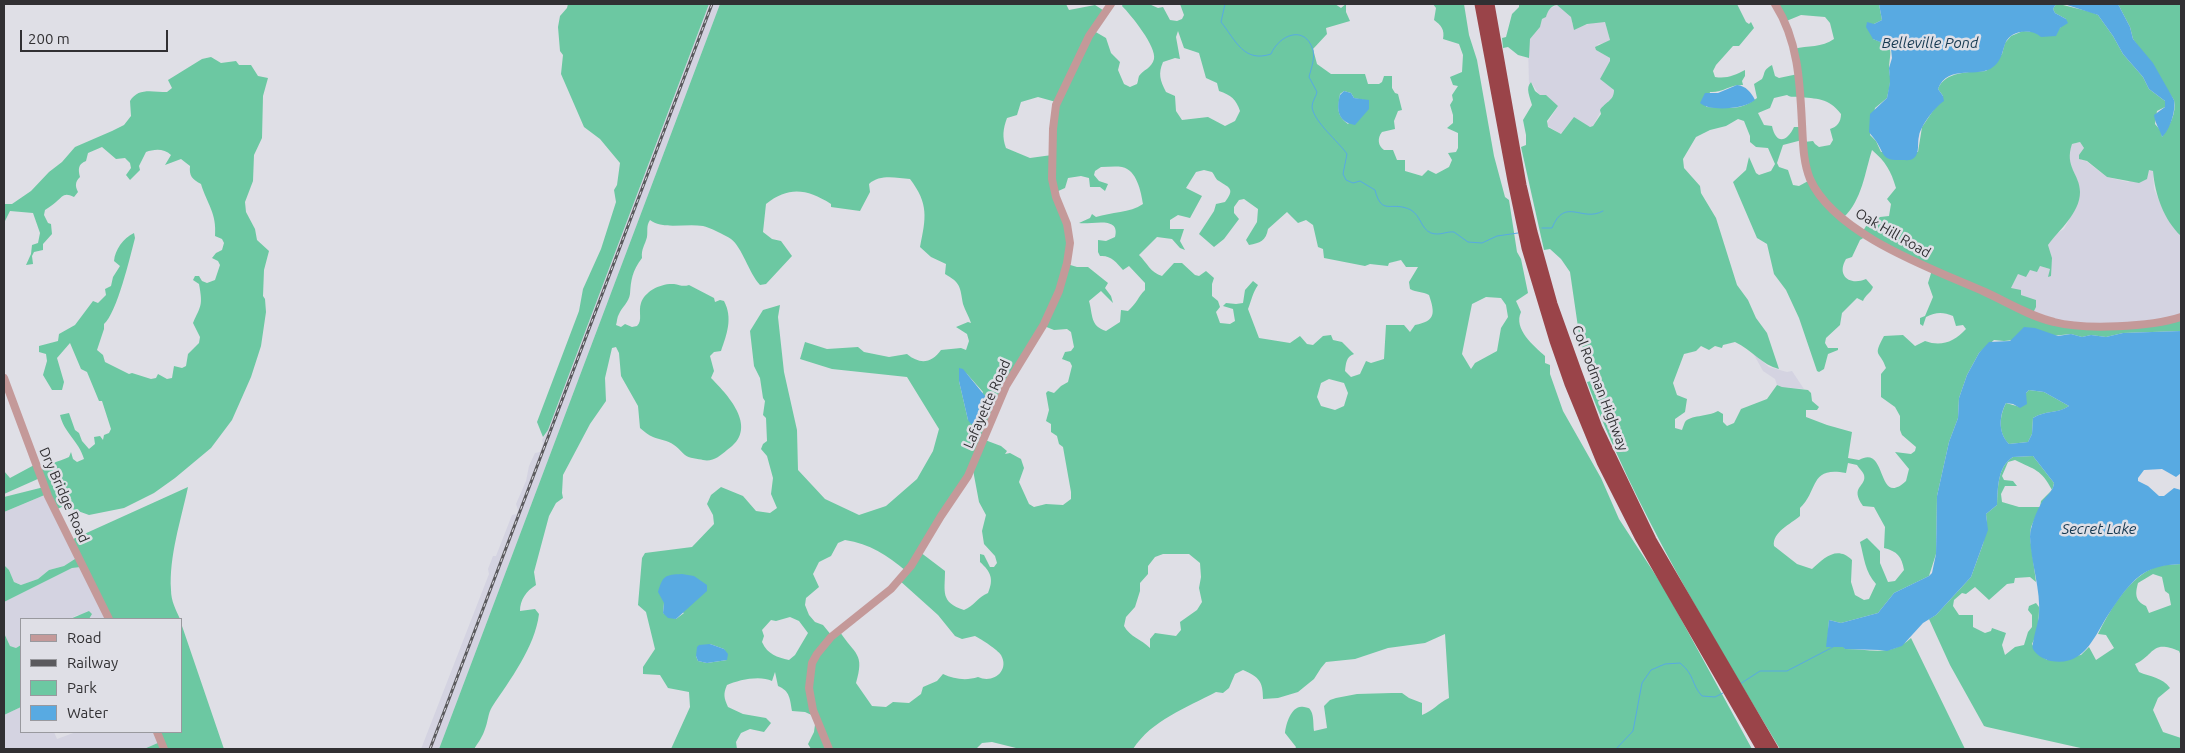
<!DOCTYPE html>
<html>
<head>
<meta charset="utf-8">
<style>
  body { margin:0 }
  #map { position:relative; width:2185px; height:753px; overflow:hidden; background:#dfdfe6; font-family:Ubuntu,sans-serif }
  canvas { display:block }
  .frame { position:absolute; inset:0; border:5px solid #313033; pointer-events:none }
  .legend { position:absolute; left:20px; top:618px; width:162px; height:115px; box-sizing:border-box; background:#dfdfe6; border:1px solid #99999e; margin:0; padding:6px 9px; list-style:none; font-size:15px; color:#313033 }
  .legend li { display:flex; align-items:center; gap:10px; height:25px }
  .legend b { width:25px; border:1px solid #99999e }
  .scale { position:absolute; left:20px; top:30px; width:148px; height:22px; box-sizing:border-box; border:2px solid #313033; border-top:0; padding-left:6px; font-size:15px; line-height:18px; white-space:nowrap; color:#313033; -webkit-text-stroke:4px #dfdfe6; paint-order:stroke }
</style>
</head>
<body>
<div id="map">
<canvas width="2185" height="753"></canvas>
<div class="frame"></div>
<ul class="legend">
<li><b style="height:6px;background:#c49999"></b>Road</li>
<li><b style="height:6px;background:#5b5a5e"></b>Railway</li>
<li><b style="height:14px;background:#6cc8a2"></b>Park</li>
<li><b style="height:14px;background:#58aae2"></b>Water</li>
</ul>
<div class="scale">200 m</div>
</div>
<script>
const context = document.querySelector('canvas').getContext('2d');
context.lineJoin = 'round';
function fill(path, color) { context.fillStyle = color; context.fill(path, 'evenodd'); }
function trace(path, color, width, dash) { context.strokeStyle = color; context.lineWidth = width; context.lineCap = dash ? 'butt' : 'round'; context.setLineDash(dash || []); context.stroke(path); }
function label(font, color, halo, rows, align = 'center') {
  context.font = font + ' Ubuntu,sans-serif'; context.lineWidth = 5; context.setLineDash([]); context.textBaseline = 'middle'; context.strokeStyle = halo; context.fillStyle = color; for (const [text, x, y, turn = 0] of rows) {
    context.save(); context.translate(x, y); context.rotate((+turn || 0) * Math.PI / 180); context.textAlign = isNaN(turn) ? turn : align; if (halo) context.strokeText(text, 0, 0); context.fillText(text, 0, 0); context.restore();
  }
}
fill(new Path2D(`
  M709,4H720L439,749H421L489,574L488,569L493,556H496L512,515L517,514L518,510L516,504L526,481L529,466L535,453L540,452L543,443L542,440L548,430Z
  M1557,5L1569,14L1572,17V24L1577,27L1601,21L1605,22L1610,40L1606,43L1598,44L1596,50L1610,58L1614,90V94L1608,104L1604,105L1593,126L1561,134L1546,125L1558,106L1547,98L1540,96L1531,82L1529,84L1528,45L1530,39L1540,27L1542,19L1546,17L1548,10Z
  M2080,142L2084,148L2081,160L2086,161L2107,177L2128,182L2149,169L2153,171L2154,189L2166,216L2181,236V320L2127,327L2032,318L2021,295L2011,288L2018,274L2040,266L2050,269L2049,278L2052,259L2048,245L2056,234L2064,229L2076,207L2078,182L2070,165L2069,152L2072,144Z
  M1753,353L1769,367L1787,372L1792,371L1804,389L1782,387L1777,385L1775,379L1763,371Z
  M47,494L78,557L64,566L49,570L38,579L22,585L14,582L9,570L4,565V512Z
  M81,567L109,619H89L92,614L77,615L70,619H21V645L16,648L10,646L4,633V602L72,568Z
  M21,707V732H54L57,739L76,732H157L160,742L144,749H4V715Z`), '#d4d3e1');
fill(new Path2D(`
  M568,4H709L548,430L543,437L537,422L579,311L583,289L601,249L616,202L614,190L617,185L620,163L600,139L584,127L561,74L563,55L560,51L558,27L560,16L567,8Z
  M720,4H1066L1069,10L1095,5L1106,12L1094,31L1106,38L1111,53L1120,62L1118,70L1124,84L1130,87L1137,84C1138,82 1138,79 1139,76C1143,70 1152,68 1154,59C1157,47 1131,15 1122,6L1123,4H1149L1158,8L1163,7L1170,20L1177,21L1182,19L1184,15L1180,4H1335L1341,8L1346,4V12L1350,21L1326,28L1327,34L1313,49L1317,64L1331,74H1365L1368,84H1379L1382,82L1384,76H1392V88L1395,93L1398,94L1402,110L1398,111L1394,121L1395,129L1382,132C1377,138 1378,146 1384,150H1393L1397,160H1405V171L1422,176L1428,170L1436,174L1449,167L1452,160L1448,153L1456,152L1458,148V133L1447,128L1453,123V115L1450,105L1453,100L1452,95L1458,86L1453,85L1450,77L1462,72L1463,55L1459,44L1443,39C1445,30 1441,25 1434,20L1436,8L1433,4H1464L1469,35L1477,60L1494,156L1505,197L1509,200L1517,252L1521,259L1528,293L1516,301L1521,312C1513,329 1534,346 1545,356V363L1550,365V374L1563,411L1601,478L1619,519L1664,588L1752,749H1295L1296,747L1285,733C1286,723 1292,704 1304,707C1308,708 1309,707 1311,711C1314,716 1313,725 1314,731L1327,728L1324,706L1330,700L1336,698L1357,694L1392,693H1402L1409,698L1422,703V715C1433,711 1438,703 1449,698L1445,634L1425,643L1388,648L1355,659L1326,662L1321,668L1314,679L1298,692L1278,698L1263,699C1263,681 1259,677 1243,670L1235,674L1229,688L1223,693L1216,692C1186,708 1152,720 1133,749H1020L992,742L982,743L976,749H811L808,744L814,732L816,717L805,712L792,711C790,699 790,691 778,686L775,672L772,681C760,675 738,680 727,685C723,694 724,698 728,707L743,714L766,718L771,723L764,732L750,729L741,733L736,742L737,749H671L690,707L689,692L668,688L660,675L643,674V667L655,649L646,612L638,605L642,558L645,553L692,547L714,524L713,515L707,504L711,495L721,487L743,496L756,511L770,513L777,508L771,494L773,478L767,456L761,449L763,444L767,441L766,418L763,415L765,401L763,398L760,378L754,366L750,331L763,310L780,305L778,317L784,372L797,430L798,470L825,499L859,515L886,506L917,479L933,451L939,429L907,377L832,369L800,359L805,342L827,349L858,347L864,352L889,357L907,354C920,365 932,363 941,350L961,348L966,350L969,341L967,334L956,327L968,322L971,323C969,317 965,310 963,304C960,287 961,283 945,274L946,264L931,257L920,247C926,218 929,204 910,179C896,178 880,174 869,184L870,192L860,211L831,207V204C807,189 789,186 766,204L763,232L772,239L781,241L792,256L766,284L760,285C749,273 742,247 731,239C725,235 709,227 703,226C686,223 662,230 650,220C646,226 648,230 647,237C645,245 641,249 642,258C632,271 631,280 630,294C629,302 622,307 619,314C617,317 617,322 616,325L621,327L625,324L632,327L637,326C643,320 638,312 641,303C645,291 661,283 674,284C680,285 683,287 689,285L714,298L715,302L720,300L724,301C733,318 727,334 721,351L714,352L710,356L714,371L711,378C730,397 759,429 727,450C720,456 713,462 703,460C699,459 688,458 685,455C681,452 679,448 674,445C667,440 660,440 653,437C648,435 644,431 640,428L638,406L621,376L619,353L616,347L612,348L605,378L606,401L590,424L563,475L562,493L563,498L556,503L549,516L534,572L536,585C526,591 520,600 520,611L535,609L539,614C535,647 510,680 492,707C488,713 488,722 485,729C483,736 478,743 474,749H439ZM1178,31L1184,48L1199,53L1206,78L1217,83L1219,91C1231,95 1236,99 1240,111L1235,121L1225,126L1208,117L1182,120L1176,111L1175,96L1166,92C1160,80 1158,74 1163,62L1175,58L1180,59L1176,37ZM1344,91L1351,93L1354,98L1369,101L1348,124C1336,115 1338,108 1340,94ZM1038,97L1056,102L1052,155L1030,158L1006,148C1002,137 1003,129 1007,118L1017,115L1021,102ZM1101,167C1108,167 1115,166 1122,167C1137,170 1141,192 1143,204C1130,213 1111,212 1096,217L1092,214L1090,218L1079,223C1091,225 1121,215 1115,237L1106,241L1098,240V252L1100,256C1111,255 1116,262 1123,270L1129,266L1145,283V290C1138,297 1137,303 1128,311L1121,310L1120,322L1106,331C1090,326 1093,315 1089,301L1101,291L1113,303L1111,296L1105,288L1108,283L1088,267H1077L1067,264V223L1056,192L1065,188L1068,178L1081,176L1089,178L1090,187H1100L1105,191L1108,184L1099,181L1094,175L1095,171ZM1204,170L1212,172C1215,175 1215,179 1219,181C1230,188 1235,189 1225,202L1216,204L1214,211L1199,234L1214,247L1224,239L1239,219L1234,213V207L1239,200L1244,199L1258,209L1257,222L1246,240L1249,245C1260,243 1266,241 1268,229L1287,212L1298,223L1306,220L1313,225L1318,247L1323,249L1324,258L1365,266L1370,264L1388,266L1389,263L1401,260L1406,267H1418L1409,282L1410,289C1417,293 1422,291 1429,295C1435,313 1436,321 1415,325L1410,332L1404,325H1386L1384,359L1371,363L1366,361L1360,374L1351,377L1345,371C1346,363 1346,357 1354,354L1342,342L1333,340L1331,335L1323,336L1313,345L1307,344L1300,336L1290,343L1259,338L1248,309C1252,299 1252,294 1258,285L1253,281L1245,290L1243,303L1236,304L1226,303L1223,306L1233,309L1235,321L1230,324L1220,323L1216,312L1220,307L1218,301L1212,296V284L1214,278L1206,271L1199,276L1195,275L1182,263H1174L1162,276C1151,273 1147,263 1139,255L1157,237L1172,239L1180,248L1185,250L1180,241L1184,229H1170V220L1178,215L1190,218L1202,196L1186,188L1196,172ZM1486,297L1501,298L1506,305L1508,317L1501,328L1497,351L1475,363L1471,369L1462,354L1472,304ZM1044,326L1054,330L1067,329L1071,332L1074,347L1071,351L1065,352L1062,359L1070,362L1072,366L1068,382L1061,386L1054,393L1048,391L1046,393L1049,410L1046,421L1051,424V432L1057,436L1059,444L1063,447L1071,492V499L1063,505L1046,504L1034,507L1029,504L1019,482L1024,468L1021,459L1010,453L1005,454L1007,451L1001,446L985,440L1017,365ZM959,369L967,374L983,392L968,420L959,381ZM1329,379L1344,383L1348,393L1344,406L1335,410L1321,406L1317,397L1321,383ZM973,470L979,502L986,515L982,531L984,544L995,556L997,563L994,567H990L984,555L980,554V562C991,572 994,579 988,593C978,597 974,606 964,610C940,602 945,592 945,571L920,552ZM845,540C870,544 887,555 906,571L899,580L938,615L955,636L962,639L975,636C981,639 998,650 1001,655C1010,671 993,684 978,677C966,681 954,679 943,674L937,681L923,687L921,694L909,703L893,702L886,707L872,706L856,683C865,653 855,655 840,632L832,636L823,625L815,622L809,615L805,605L806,598L819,587L813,574L819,562L831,556L838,543ZM1163,554H1189L1200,563L1201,577L1199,588L1202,602L1197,610L1180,622L1181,630L1176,636L1155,633L1150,639V648C1141,639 1130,637 1124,626L1126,617L1135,607L1140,591V583L1148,574V566L1155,557ZM664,603L684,613L676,619L663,613ZM790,617L799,621L808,633L795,655L789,660C777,657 768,655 762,642L764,636L762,630L771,620L776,621ZM710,644L724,649L727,660L707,663L698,661L696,656Z
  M1519,4H1737L1746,22L1749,24L1751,22L1754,28L1739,46H1733L1716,65L1713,71L1715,77C1727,79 1735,75 1745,70V76L1742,81L1743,85C1731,84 1722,93 1710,92L1706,107C1728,107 1739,112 1757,98L1754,84L1762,79C1766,72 1762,71 1772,65L1775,76L1779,78L1798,74L1794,49C1808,45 1822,48 1834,39L1830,23L1825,17L1801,15L1784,22L1775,4H1879L1882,20L1874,24L1873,39C1896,48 1890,48 1889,69C1889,73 1891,77 1890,82C1890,87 1888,92 1887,98L1875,108L1870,135L1876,141L1881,152H1918L1922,127L1943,96L1938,89C1945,71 1970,72 1986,71L2002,54L2005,43L2011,36L2023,31L2035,32L2060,28L2066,19L2055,13L2053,9L2056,4H2059L2091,12L2098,15L2113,36L2123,54L2143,77L2149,89L2165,101V107L2157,111L2155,124L2161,131L2162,137C2169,127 2177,113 2174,100L2133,39L2130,27L2118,4H2181V236C2164,220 2155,195 2153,171L2149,170L2147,179L2139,183L2107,177L2087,161L2079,159V155L2084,148L2080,142L2072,144C2064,167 2080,174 2080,192C2080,213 2059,230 2048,245L2052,258L2051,276L2048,277L2050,269L2040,266L2037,272L2030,270L2026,277L2018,274L2011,288L2021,290V295L2036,300V307L2031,317L2074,327L2181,320V331L2123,333L2106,337L2091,335L2082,337L2071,334L2004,341L1994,340L1979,353L1967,375L1959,398L1958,418L1949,442L1937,496L1936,554L1929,576L1894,593L1878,613L1841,623L1829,620L1827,647L1844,646L1845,649C1871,649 1891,657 1911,638L1965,749H1780C1710,632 1635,510 1587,382L1591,381L1579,334L1570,272L1561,259L1550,249L1544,250L1521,147L1526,145V135L1523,120L1532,105C1530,97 1525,88 1531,82L1535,91L1540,95H1546L1558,106L1547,121L1548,127L1561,134L1574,117L1590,127L1593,126L1601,114L1600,110C1605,102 1614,101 1614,90L1600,79L1610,61V58L1596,50L1595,47L1610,40L1605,22L1587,24L1574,30L1571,17L1557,5C1550,6 1548,11 1546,17L1542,19L1540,27L1530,39L1529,58L1518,55L1508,47L1503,48L1502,38L1506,37L1512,14L1519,7ZM1787,95C1792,98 1793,96 1798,97C1817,99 1828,97 1841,114C1841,122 1837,127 1830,129L1833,140L1830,145L1819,147L1815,144L1813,141L1804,142L1810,180L1799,186L1793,185L1788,170L1779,167L1777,163L1783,145L1802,140V127H1794C1787,142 1776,145 1772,126L1764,125L1758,113L1770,108L1774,98ZM1738,119L1744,121L1750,136V142L1756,147L1768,148L1775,164L1771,171L1759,175L1756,173L1749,157L1746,170L1733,182L1757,238L1767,244L1774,274L1786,290L1799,318L1817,371L1819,372L1824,369L1828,354L1838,350V348H1828L1825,343L1826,338L1840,325L1842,313L1857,298L1863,301C1865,295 1871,293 1873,287L1866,279C1850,286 1836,276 1846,259L1852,257L1860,240L1868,235L1932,270L1928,283L1933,297L1925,316L1920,318V324L1923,326L1926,317C1936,312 1943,312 1953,316L1956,326L1963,325L1966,329C1954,342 1941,347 1925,341L1915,346L1903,335L1884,336C1872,358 1880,350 1886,368L1881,374V397L1895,407L1900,416V430L1902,435L1916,447L1915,451L1911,454L1895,452L1909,469L1906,481C1876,509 1888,443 1859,460L1848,458L1852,432L1827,425L1806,417V410H1817L1819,407L1812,401L1811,393L1808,390L1782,387L1777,385L1767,399L1741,409L1734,423L1727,426L1723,422V414L1718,411C1707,417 1690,415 1685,422C1684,424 1683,427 1682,430L1675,428V419L1685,412L1687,399L1677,395L1673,383L1684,354L1696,351L1701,346L1709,350L1715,346L1722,348L1723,345L1735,342C1752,350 1762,365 1779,369L1767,333L1756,318L1748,300L1737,285L1716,218L1701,193L1700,186L1684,168L1683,159L1696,137L1710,130L1726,126ZM1872,150C1886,162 1891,171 1896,188L1887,199L1891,204L1889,216L1871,218L1863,231L1844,217C1862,200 1865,172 1872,150ZM1848,463L1857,465C1859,468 1863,472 1864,475C1867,487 1849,486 1863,506L1874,507L1885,527L1884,548C1897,551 1902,557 1904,570L1895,581L1888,582L1880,563V551L1867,538L1860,542C1864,557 1865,572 1876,584L1869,599L1864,600L1855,595L1851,582L1852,560C1837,545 1824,558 1812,569L1797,564L1774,546C1772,532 1791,524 1800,516V508C1819,490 1809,466 1846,473Z
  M211,57L221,63L236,61L239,65H251L258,76L268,78L263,96L262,138L254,155L253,181L245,202L246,212L255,229L257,240L269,251L264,270L263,296L265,299L266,312L261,346L251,377L232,420L211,448L175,478L154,493L124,508L89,515L64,506L55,510L47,494L4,512V497L44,487L40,478L4,494V471L10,478L36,464L38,468C49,464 58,462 69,457L71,452L73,459L77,462L84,459C79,441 64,433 60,415L69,413L75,430L79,433L82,441L89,449L95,444L94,437L100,436L103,440L104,435L109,433L111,429L102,401H99L87,372L81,369L70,343L57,358L64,382L62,390H52L43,375L47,361L46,354L39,352V346L58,341L59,334L75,325L93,301L98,303L106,295L105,289L111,286L113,277L120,266L114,261C115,250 123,238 134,233L135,238C130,257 117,313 104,324V329L97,350L103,355L105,362L129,374L132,373L151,379L156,378L158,374L167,379L172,378L174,366L182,368L186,366L188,354L199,343L200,337L193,323C201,305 203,306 199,284L193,280L195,276H199L202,281L207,283L215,280L220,265L218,261L212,258L216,253L222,250L224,243L222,239L215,236C217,213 207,204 201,184C192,179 189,176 190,166L181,159L165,165L171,155C164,148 154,149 146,152L139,166L140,170L130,180L126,175L131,168L130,163L125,158L116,159L102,147L88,153L86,161C78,164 78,169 80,177C75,182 75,186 78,192L74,197C64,192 63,196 56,202C53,205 49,207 45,210L44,215L48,223L51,224L52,234L43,244V250L34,252L32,256L33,264L26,265L31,254L32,245L38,243L40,233L33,213L10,211L4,223V204H12L31,191L49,172L62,162L75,147L112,131L124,125L131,116L130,101C138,87 153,92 167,92L172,88L168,80L202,59Z
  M2029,390L2044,392L2069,406C2058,414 2045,410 2033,418L2032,434L2028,442L2009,444C1998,433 1999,417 2006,403L2020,407L2026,393Z
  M2033,456L2054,483L2052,491L2042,503L2031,527L2030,537L2036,582L2030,577L2015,578L2014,583L2007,584L1989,600L1975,587L1966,594L1962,593L1954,600L1953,606L1959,615H1973V627L1985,633L1991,631L1992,628L2006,633L2002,645L2005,655L2015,647L2024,645L2028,632L2032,627V615L2028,610L2029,606L2036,603L2039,607C2039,620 2038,632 2032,644L2037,653L2047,660L2081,655L2089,647L2096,660L2114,648L2106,635L2098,634C2110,610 2126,582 2151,569C2160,564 2171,565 2181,564V656L2179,651C2151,639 2155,655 2135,664L2139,672C2150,677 2162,677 2170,688L2158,698L2153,710L2163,732L2181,738V749H2085L1987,727L1984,726L1950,665L1929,619L1936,615L1971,577L1983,544L1987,523L1986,514L1997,505C1998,488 1997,467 2013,457ZM2015,460C2035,470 2041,469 2052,490L2041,501L2040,507H2019L2002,502L2001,494L2005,486H2017L2013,481L2004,480L2002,476L2008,462ZM2153,574L2162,577L2165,591L2169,594L2171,605L2149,613L2146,606C2135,601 2135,594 2138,583Z
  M188,487C181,520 169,556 171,590C171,601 176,610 180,619H109L81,567L72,568L4,602V565L9,570L14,582L21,585L38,579L49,570L64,566L78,557L71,540Z
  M89,611L92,614L89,619H70Z
  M181,623L224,749H144L160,742L157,732H181Z
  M4,633L10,646L16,648L21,645V707L4,715Z`), '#6cc8a2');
fill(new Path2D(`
  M1879,4H2059H2056L2053,9L2055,13L2066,19L2068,23L2060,28L2056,36L2041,37C2031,28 2010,30 2005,44C2002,53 2001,61 1993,67C1979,79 1948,63 1938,89L1943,96L1944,101C1935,107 1921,125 1919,136C1917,143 1920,153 1914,158C1911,161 1906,160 1902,160C1882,161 1885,155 1876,141C1874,138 1871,135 1869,132L1870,114L1887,98L1890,82L1889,68L1892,58L1891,49L1885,44L1873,39L1866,27L1867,22L1874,24L1882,20Z
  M2064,4H2118L2130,27L2133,39L2153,63L2174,100C2176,111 2170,130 2162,137C2160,129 2155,124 2154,115L2165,107V101L2149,89L2143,77L2123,54L2113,36L2098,15Z
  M1737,85C1746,86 1751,92 1755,100C1745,109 1710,112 1700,103L1705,93H1718Z
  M1344,91L1351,93L1354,98L1369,100V109L1355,125C1338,122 1336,110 1340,95Z
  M2024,327L2035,328L2058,336L2071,334L2082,337L2091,335L2106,337L2123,333L2181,331V473L2176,477L2162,469L2144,470L2138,478V481L2148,486L2159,496H2164L2174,488L2181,490V564C2164,565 2149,567 2136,579C2125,589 2116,603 2108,615C2094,637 2084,667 2051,661C2045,660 2036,655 2033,649C2031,646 2038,623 2039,616C2041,589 2031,564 2030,537C2030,527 2037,510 2042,502C2047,495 2053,492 2054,483L2033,456L2013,457C1997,467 1998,488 1997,505L1986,514L1988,530L1971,577L1936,615L1923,623L1902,646L1887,651L1880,650L1845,649L1843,647H1826L1829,620L1841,623L1878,613L1894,593L1929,576L1932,573L1936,554L1937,496L1949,442L1958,418L1959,398L1967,375L1979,353L1989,342L2010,341ZM2029,390L2044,392L2069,406C2057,414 2045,410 2033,418L2032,434L2028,442L2009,444C1998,433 1999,416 2006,403L2013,404L2020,408L2027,404L2026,393Z
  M959,368L963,369L985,396L984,419L980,424H971L968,420L959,381Z
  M682,574L694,576L707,585V591L676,619L668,618L663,613L664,603L658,592C663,575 665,575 682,574Z
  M710,644L724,649L728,654L727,660L707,663L698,661L696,656L697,647L699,645Z`), '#58aae2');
trace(new Path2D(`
  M1225,4L1221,22C1236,41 1244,63 1271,54C1279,35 1305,24 1313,50C1315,59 1311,69 1309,77L1317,92C1316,97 1312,101 1312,107C1314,122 1338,141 1347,154L1343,174L1346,180L1353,183L1360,181L1375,190C1382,217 1391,200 1411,210C1421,216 1421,229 1431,233C1440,236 1447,231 1454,232L1468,242L1482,243L1497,236L1518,233
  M1542,228H1552C1565,196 1582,223 1603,211
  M1740,684L1760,671H1787L1833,647
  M1616,749L1633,731L1642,683L1651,670L1665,664L1680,663C1695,675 1691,684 1702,696L1715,697L1723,693`), '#58aae2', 1);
trace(new Path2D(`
  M1775,4C1798,40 1800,82 1802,124C1803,142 1803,162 1810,179C1835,235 1933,269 1985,292C2007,302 2029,316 2054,322C2084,330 2151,327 2181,317
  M4,378L48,496L109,619
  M157,732L164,749
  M829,749L813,710L809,688L812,663L817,654L831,637L891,589L911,566L941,516L968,476L1006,386L1044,324L1059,291L1067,263L1070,243L1067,224L1056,197L1052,179L1053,129L1056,105L1089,36L1111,4`), '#c49999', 8);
trace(new Path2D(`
  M1480,4L1513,181L1527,248L1555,341L1570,384L1602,462L1640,537L1762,749
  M1489,4L1521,185L1532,232L1552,304L1576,371L1597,428L1651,540L1773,749`), '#9a4449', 11);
const rail = new Path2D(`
  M430,749L712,4`);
trace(rail, '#5b5a5e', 3);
trace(rail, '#dfdfe6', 1, [4]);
label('14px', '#313033', '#dfdfe6', [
  ["Oak Hill Road",1893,233,30],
  ["Col Rodman Highway",1600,388,69],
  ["Lafayette Road",987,404,-66],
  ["Dry Bridge Road",64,495,66]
]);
label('italic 15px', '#163951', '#dfdfe6', [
  ["Belleville Pond",1930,43],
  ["Secret Lake",2099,529]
]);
</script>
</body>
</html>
